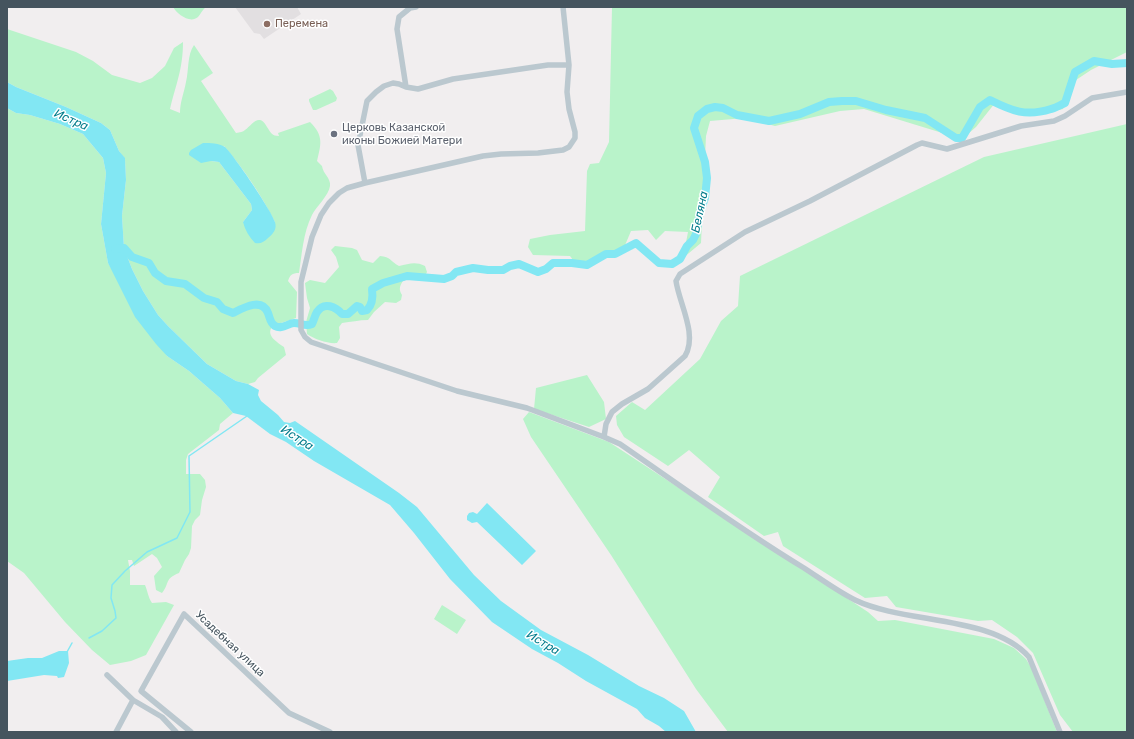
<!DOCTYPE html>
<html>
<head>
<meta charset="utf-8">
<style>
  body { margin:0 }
  #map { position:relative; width:1134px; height:739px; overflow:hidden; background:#f1eeef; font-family:Rubik,sans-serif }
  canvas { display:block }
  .frame { position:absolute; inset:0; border:8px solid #45545e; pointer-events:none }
</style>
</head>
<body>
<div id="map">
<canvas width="1134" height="739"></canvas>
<div class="frame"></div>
</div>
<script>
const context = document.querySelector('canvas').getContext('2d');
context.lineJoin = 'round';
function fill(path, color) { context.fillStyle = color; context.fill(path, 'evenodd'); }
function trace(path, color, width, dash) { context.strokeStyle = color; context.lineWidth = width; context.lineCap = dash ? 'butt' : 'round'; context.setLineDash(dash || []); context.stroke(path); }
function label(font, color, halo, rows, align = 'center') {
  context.font = font + ' Rubik,sans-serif'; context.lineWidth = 3; context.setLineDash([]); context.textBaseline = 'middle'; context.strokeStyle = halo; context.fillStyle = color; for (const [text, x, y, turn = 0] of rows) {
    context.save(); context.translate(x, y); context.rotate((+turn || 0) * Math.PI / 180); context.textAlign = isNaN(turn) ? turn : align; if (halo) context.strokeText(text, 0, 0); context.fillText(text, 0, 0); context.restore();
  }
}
fill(new Path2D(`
  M235,7H297L301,14L264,39L260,34L254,33Z`), '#e2dfe1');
fill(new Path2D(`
  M173,7H206C202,10 201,14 198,17C190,24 177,14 173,7Z
  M612,7H1127V52L1091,70L1076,80L1063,109L1037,115L995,103L976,127L962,139L864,109L840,111L775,126L745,118L710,121L706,136L701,243L683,258L688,232L665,231L656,240L648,230L631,231L623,250L579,268L570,256L533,255L528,247L530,239L550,235L585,231L587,171L590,164L599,163L609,142Z
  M7,29L76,52L93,61L112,75L140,83L152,78L165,66L174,48L183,42C183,69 176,84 170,109L180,113C180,102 184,93 186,82C189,70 187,55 194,45L213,73L201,81L236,133C240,132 243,132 245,130C252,125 259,112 267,127C271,133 272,136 279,136L278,133L310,122C324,136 321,144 317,161L322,166C323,174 331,178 330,186C329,195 316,207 312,215C303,233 302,254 299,273C292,273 290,275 288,281L297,292L296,318L281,323H275C264,334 274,340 284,347L286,355L258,378L255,382L248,384L236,381L207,364L168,326L158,315L143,291L132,269L124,248L122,216L126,180L125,159L119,151L110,130L101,123L66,107L16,87L7,82ZM224,146C243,168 262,196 275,222H243L252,210L251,204L219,162L211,161H205Z
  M330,89L333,91L337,98L336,101L316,110H313L309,101V99Z
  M7,108L16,113L30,115L60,124L83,134L103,158L106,173L101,224L108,263L167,356L189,371L220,398L233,413L220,424L219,430L188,454L186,460V474H200L205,480L206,487L202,500L200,515L195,520L192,526L191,548L189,554L185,560L179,573C164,579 170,583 162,593L156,590L154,576L162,567L157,558L152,554L134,566L132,560H128L130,571V585H145C148,592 148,597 152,603L166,602L174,605L146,655L131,661L110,665L92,650L65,622L24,573L7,561Z
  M1127,124V732H1073L1060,715L1033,653L1017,637L992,620L978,621L896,607L887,596L865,598L783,546L778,532L764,536L708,497L720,477L689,450L668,466L624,437L617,425L616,416L632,402L645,410L700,359L721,321L738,306L740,276L984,157Z
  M335,246L352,248L357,250L362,260L373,263L380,256C391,257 390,261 399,266C409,264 415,261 425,266L427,272L425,276C418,279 410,278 403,281C399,287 399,290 402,295L401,300L396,303L385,302L374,312L368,320C359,320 351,322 342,323L339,327L340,338L337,343C328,344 314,339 307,334L306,322L310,308L307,298L305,283L310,280L325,283L339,267L336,257L331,250Z
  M587,375L604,402L606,419L589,427L534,409L536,388Z
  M529,412L609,442L868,612L878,621L895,620L994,639L1014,648L1026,659L1032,669L1057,732H728L696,689L611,555L531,437L523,419Z
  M442,605L466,620L457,634L434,619Z`), '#b9f3ca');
fill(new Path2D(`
  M7,82L16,87L66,107L101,123L110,130L119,151L125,158L126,180L122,216L124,248L132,269L143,291L158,315L168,326L207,364L236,381L248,384L259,390L258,395L261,401L278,415L284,422L290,423L295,421L399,493L417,507L474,575L501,601L541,630L588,655L639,686L664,698L684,711L696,732H666L659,726L645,718L637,709L586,681L558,663L532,649L492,622L450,579L414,533L390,505L314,461L286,442L270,434L246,416L233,413L220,398L189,371L167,356L156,344L135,317L108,263L101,224L106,173L103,158L83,134L60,124L30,115L16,113L7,108Z
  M203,143C210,143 219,143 225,147C233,154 272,211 275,222C277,229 274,233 268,238C264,242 261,244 255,243C249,237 245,230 243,222L252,210L251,204L219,162L211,161L201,163L189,155V153L191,150Z
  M487,503L536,551L522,565L477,522L472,523L467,520V516L469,513L473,512L477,514Z
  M59,651H68L69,663L64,677L58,678L57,676L44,675L7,681V661L28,658H42Z`), '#82e7f3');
trace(new Path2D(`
  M89,638L102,631L116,618L115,611L111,598L112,585L125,571L147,552L177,538L190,512L189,456L247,416
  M67,652L72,643`), '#82e7f3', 1.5);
trace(new Path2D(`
  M115,249L124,248L132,257L149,263L155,273L166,281L185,284L204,298L217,302L223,309L233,313C243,308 262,297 268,313C270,318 270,323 275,326C282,330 288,323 294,323C301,323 305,327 312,324C314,320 315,315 317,312C324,301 336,307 342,314H348L357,306L360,307L362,311L367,310C372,305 373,296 372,289L383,283L407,276L444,279L452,276L456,272L473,268L488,270H503L510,266L519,264L538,272L546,269L553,263H572L587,265L606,254H615L636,243L659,263L672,264L680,259L687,246L693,240L696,234L700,212L705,198L707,178L705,162L694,128L698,116L707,109L715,107L723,108L737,115L769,121L800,114L829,102L842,101H856L886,110L925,118L956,138H962L980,107L990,100C1012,111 1026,117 1051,109C1056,108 1060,105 1065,103L1075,72L1094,61L1112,64L1127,63`), '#82e7f3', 8);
trace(new Path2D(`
  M416,7L410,8L399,17L397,29L406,87L418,89L453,79L548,65H569L567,92L569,109L575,132V138L569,147L563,150L538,153L501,154L483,156L365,183L347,188L339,193L329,203L321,215L312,237L301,282V330L305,337L311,342L457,391L527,408L604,437L620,444C681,486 741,530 804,568C821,579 837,591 855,600C905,624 992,615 1029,657L1060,732
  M563,7L569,65
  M365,183L358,145L367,101L376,92L384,86L393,83L399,84L406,87
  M604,437L606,424L612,412L622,404L648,389L685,356C698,335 679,303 676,281L680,274L745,232L810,201L917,145L922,143L947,149L1021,126L1054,121L1065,116L1092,98L1127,92
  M107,675L133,700L162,717L176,732
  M116,732L133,700
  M191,732L141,691L184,614L289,713L330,732`), '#bbc8cf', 5.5);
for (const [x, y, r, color] of [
  [267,24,4,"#8d6e63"],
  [334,134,4,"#6b7280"]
]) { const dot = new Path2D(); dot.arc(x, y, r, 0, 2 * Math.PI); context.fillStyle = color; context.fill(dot); trace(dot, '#fff', 1.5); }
label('11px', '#785e54', '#fff', [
  ["Перемена",275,24]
], 'left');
label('11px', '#5b616d', '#fff', [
  ["Церковь Казанской",342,128],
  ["иконы Божией Матери",342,141]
], 'left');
label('11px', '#45545e', '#fff', [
  ["Усадебная улица",230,644,43]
]);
label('italic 12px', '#047d8c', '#fff', [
  ["Истра",71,120,24],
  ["Беляна",700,212,-78],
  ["Истра",297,438,33],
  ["Истра",543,643,31]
]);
</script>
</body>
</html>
